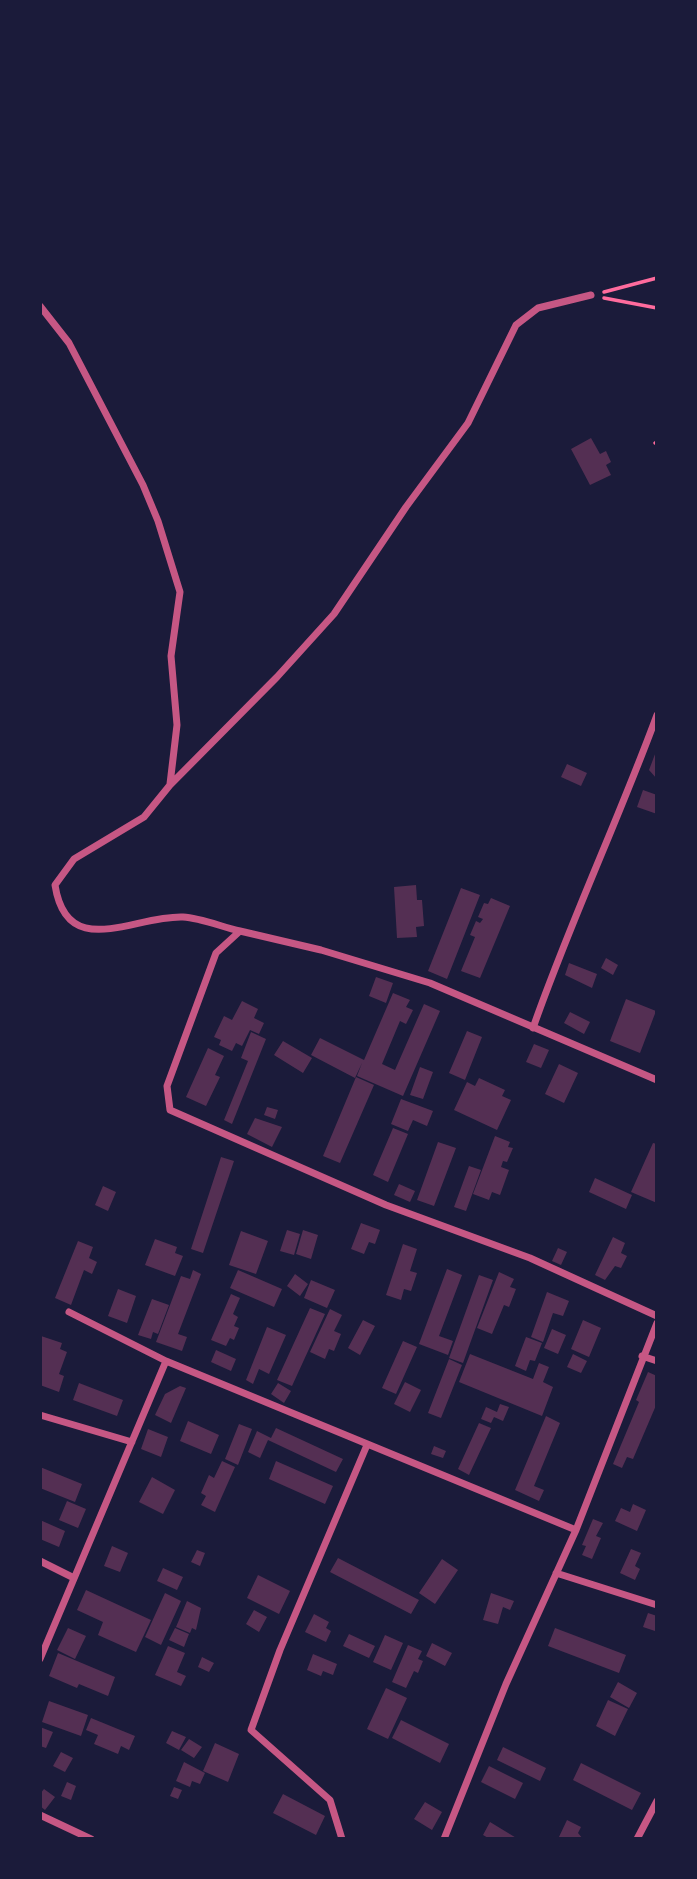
<!DOCTYPE html>
<html>
<head>
<meta charset="utf-8">
<style>
  body { margin:0 }
  #map { position:relative; width:697px; height:1879px; overflow:hidden; background:#1b1b3a; font-family:"Source Serif 4",serif }
  canvas { display:block }
  .frame { position:absolute; inset:0; border:42px solid #1b1b3a; pointer-events:none }
</style>
</head>
<body>
<div id="map">
<canvas width="697" height="1879"></canvas>
<div class="frame"></div>
</div>
<script>
const context = document.querySelector('canvas').getContext('2d');
context.lineJoin = 'round';
function fill(path, color) { context.fillStyle = color; context.fill(path, 'evenodd'); }
function trace(path, color, width, dash) { context.strokeStyle = color; context.lineWidth = width; context.lineCap = dash ? 'butt' : 'round'; context.setLineDash(dash || []); context.stroke(path); }
fill(new Path2D(`
  M591,438L600,454L606,451L611,462L606,465L611,475L590,485L571,449Z
  M657,749V779L649,770Z
  M567,764L587,773L581,786L561,777Z
  M643,790L657,795V814L637,807Z
  M416,885L417,900H422L424,926L416,927L417,937L397,938L394,887Z
  M461,888L480,895L447,979L428,971Z
  M491,898L510,906L480,978L461,971L475,937L470,935L476,921L480,923L483,919L478,917L484,903L488,904Z
  M606,958L618,965L613,975L601,968Z
  M569,963L597,974L592,988L565,975Z
  M376,977L393,983L386,1003L369,996Z
  M393,993L410,1000L406,1007L413,1010L406,1024L400,1021L382,1064L395,1070L424,1004L440,1011L403,1096L357,1076L362,1063L355,1078L311,1055L320,1038L364,1060Z
  M626,999L656,1011L640,1053L610,1041Z
  M242,1001L258,1009L254,1018L264,1023L259,1034L250,1030L242,1046L236,1043L232,1051L219,1045L221,1040L214,1037L224,1016L232,1020Z
  M570,1012L590,1022L584,1034L564,1023Z
  M467,1031L482,1037L465,1080L449,1073Z
  M251,1032L266,1039L232,1124L224,1120L248,1061L241,1058Z
  M283,1041L312,1058L303,1073L274,1055Z
  M534,1044L549,1050L541,1068L526,1062Z
  M208,1048L224,1056L215,1075L220,1077L206,1106L186,1097Z
  M559,1064L578,1073L564,1103L545,1094Z
  M420,1067L433,1072L423,1099L410,1095Z
  M356,1077L374,1085L340,1163L323,1156Z
  M479,1078L505,1090L502,1096L511,1100L497,1130L454,1110L467,1082L475,1086Z
  M401,1099L433,1111L427,1126L413,1120L408,1131L391,1124Z
  M267,1107L278,1110L275,1119L264,1115Z
  M255,1118L282,1127L272,1147L247,1134Z
  M393,1128L408,1134L388,1182L373,1175Z
  M495,1136L510,1142L508,1147L513,1148L507,1162L503,1161L501,1167L509,1170L500,1195L492,1192L489,1200L473,1194Z
  M438,1142L456,1148L434,1206L417,1200Z
  M653,1143L657,1144V1203L631,1192Z
  M221,1157L234,1161L203,1253L191,1249Z
  M469,1166L481,1170L466,1211L454,1207Z
  M595,1178L632,1195L626,1209L589,1192Z
  M399,1184L415,1191L410,1202L394,1195Z
  M103,1186L116,1192L108,1211L95,1205Z
  M361,1223L380,1230L375,1244L369,1242L364,1254L351,1249Z
  M287,1230L300,1234L294,1255L280,1251Z
  M303,1230L318,1235L311,1259L296,1254Z
  M241,1231L268,1241L256,1274L229,1265Z
  M613,1237L625,1243L621,1253L627,1256L621,1268L615,1266L605,1280L595,1275Z
  M155,1239L177,1247L175,1253L183,1256L175,1276L145,1265Z
  M78,1241L93,1247L89,1258L97,1262L92,1274L84,1270L71,1305L55,1298Z
  M403,1244L417,1249L410,1271L417,1273L411,1291L404,1289L401,1300L386,1295Z
  M558,1248L567,1252L561,1265L552,1261Z
  M447,1269L462,1275L439,1336L453,1341L448,1355L419,1344Z
  M193,1270L201,1274L178,1334L187,1337L182,1351L156,1342L181,1276L190,1279Z
  M238,1270L282,1289L274,1307L230,1288Z
  M499,1272L514,1279L510,1287L516,1289L509,1307L504,1305L492,1334L477,1328Z
  M295,1274L308,1284L300,1296L287,1286Z
  M479,1275L493,1280L463,1363L449,1358Z
  M311,1280L335,1290L327,1308L304,1298Z
  M118,1289L136,1296L127,1323L108,1316Z
  M547,1292L569,1301L563,1316L553,1313L543,1342L531,1337Z
  M231,1294L240,1298L233,1314L238,1317L234,1326L239,1328L234,1340L230,1338L226,1346L211,1340Z
  M152,1299L169,1305L158,1334L153,1332L151,1339L138,1335Z
  M310,1308L325,1314L292,1386L277,1380Z
  M330,1309L342,1315L334,1331L341,1334L334,1351L329,1349L325,1359L310,1352Z
  M363,1320L375,1326L360,1355L348,1348Z
  M583,1320L601,1328L589,1357L571,1349Z
  M267,1327L286,1335L269,1374L259,1369L253,1384L246,1380Z
  M552,1329L566,1335L558,1354L544,1348Z
  M41,1336L62,1343L60,1349L67,1352L59,1374L64,1376L59,1392L40,1385Z
  M526,1337L542,1343L535,1361L530,1360L526,1371L515,1366Z
  M403,1341L417,1347L396,1394L382,1388Z
  M216,1350L236,1359L231,1371L211,1362Z
  M470,1354L533,1379L539,1363L549,1367L543,1382L553,1387L542,1416L459,1382Z
  M573,1354L587,1361L581,1373L567,1367Z
  M449,1359L462,1365L441,1418L428,1413Z
  M648,1372L657,1376V1403L633,1459L627,1457L622,1468L613,1464L639,1402L636,1400Z
  M405,1382L421,1390L410,1412L394,1404Z
  M79,1383L123,1400L117,1416L73,1400Z
  M278,1383L291,1391L284,1403L271,1394Z
  M180,1386L186,1388L171,1423L155,1415L165,1394Z
  M500,1404L509,1407L503,1421L494,1417L491,1423L481,1419L486,1407L497,1412Z
  M546,1416L560,1423L534,1486L544,1490L539,1501L515,1490Z
  M188,1421L219,1435L211,1454L180,1441Z
  M479,1423L491,1428L469,1475L458,1469Z
  M239,1424L252,1429L238,1465L225,1459Z
  M276,1428L343,1459L336,1472L268,1440L260,1458L248,1452L257,1431L271,1438Z
  M148,1429L168,1437L161,1457L141,1449Z
  M434,1446L446,1451L443,1458L431,1454Z
  M222,1461L235,1467L215,1512L201,1505L206,1496L201,1493L209,1475L214,1478Z
  M276,1461L333,1486L325,1504L269,1479Z
  M40,1467L82,1484L75,1502L40,1488Z
  M152,1477L175,1490L163,1514L139,1502Z
  M67,1501L86,1509L78,1528L59,1520Z
  M633,1504L646,1510L637,1531L615,1521L621,1508L630,1512Z
  M593,1519L603,1523L596,1536L601,1538L592,1559L582,1555L586,1546L582,1545Z
  M40,1520L65,1531L59,1547L40,1539Z
  M112,1546L128,1553L120,1572L104,1566Z
  M631,1549L641,1553L635,1566L640,1569L635,1580L620,1573Z
  M197,1550L205,1553L200,1566L191,1562Z
  M338,1558L419,1600L411,1614L330,1572Z
  M442,1559L458,1570L435,1604L419,1593Z
  M163,1568L183,1577L177,1590L157,1581Z
  M258,1575L290,1591L279,1614L247,1598Z
  M86,1590L151,1620L136,1652L98,1635L103,1622L77,1610Z
  M165,1593L181,1601L161,1645L145,1637Z
  M491,1593L514,1601L510,1610L503,1607L498,1624L483,1620Z
  M187,1601L201,1608L196,1630L192,1628L190,1633L176,1627Z
  M254,1610L267,1617L259,1632L246,1624Z
  M648,1613L657,1616L655,1631L643,1627Z
  M314,1614L329,1622L326,1628L331,1631L326,1642L305,1632Z
  M68,1628L86,1636L75,1659L57,1650Z
  M175,1628L189,1634L184,1647L169,1640Z
  M555,1628L626,1655L619,1673L548,1646Z
  M349,1634L375,1646L369,1658L343,1646Z
  M385,1635L403,1643L391,1670L373,1662Z
  M432,1643L452,1653L445,1666L426,1656Z
  M408,1645L422,1651L418,1659L423,1661L418,1673L414,1671L406,1688L392,1682Z
  M168,1646L185,1653L177,1672L186,1676L181,1686L155,1675Z
  M58,1653L115,1677L108,1696L79,1684L77,1688L49,1676Z
  M313,1654L337,1664L333,1675L323,1671L321,1676L307,1670Z
  M202,1657L214,1663L209,1672L198,1667Z
  M618,1682L637,1693L629,1708L610,1697Z
  M386,1688L407,1698L388,1739L367,1729Z
  M608,1700L628,1709L615,1736L596,1726Z
  M49,1701L88,1715L81,1736L42,1722Z
  M91,1718L135,1736L129,1750L121,1746L118,1754L94,1744L98,1735L86,1730Z
  M401,1720L449,1744L440,1763L392,1738Z
  M40,1727L53,1732L46,1748L40,1746Z
  M172,1731L186,1737L179,1750L166,1743Z
  M189,1739L202,1747L194,1758L181,1750Z
  M215,1743L239,1754L228,1782L203,1771Z
  M503,1747L546,1768L540,1781L497,1760Z
  M61,1752L73,1758L65,1772L53,1766Z
  M184,1762L205,1773L200,1784L192,1781L190,1787L176,1781Z
  M581,1763L641,1793L632,1810L573,1780Z
  M489,1766L523,1783L515,1799L481,1782Z
  M67,1782L76,1786L71,1800L61,1796Z
  M174,1787L182,1790L178,1799L170,1796Z
  M44,1789L55,1797L45,1810L40,1806V1794Z
  M283,1794L325,1816L316,1835L273,1813Z
  M425,1802L442,1812L432,1830L414,1819Z
  M567,1820L581,1827L578,1833L583,1839H558Z
  M490,1822L518,1839H490L483,1835Z`), '#542f53');
trace(new Path2D(`
  M604,292L657,278
  M604,298L657,308
  M655,443L657,442`), '#ff6b9d', 3.5);
trace(new Path2D(`
  M40,306L69,343L143,485L158,521L180,592L171,656L177,725L170,784
  M240,931C222,927 201,918 183,917C134,915 67,962 55,885L74,859L144,817L170,785L277,677L334,614L406,507L468,423L516,325L538,308L591,295
  M533,1028C570,922 618,821 657,715
  M657,1080L430,983L321,950L240,931L216,953L167,1086L170,1110L386,1205L530,1258L657,1316
  M69,1312L166,1361L576,1530
  M642,1356L657,1361
  M40,1415L132,1442
  M40,1561L74,1578
  M556,1573L657,1605
  M40,1659L166,1361
  M40,1815L91,1839
  M342,1839L330,1800L251,1730L280,1650L367,1445
  M444,1839L506,1684L576,1530L657,1323
  M637,1839L657,1801`), '#c65784', 7);
</script>
</body>
</html>
